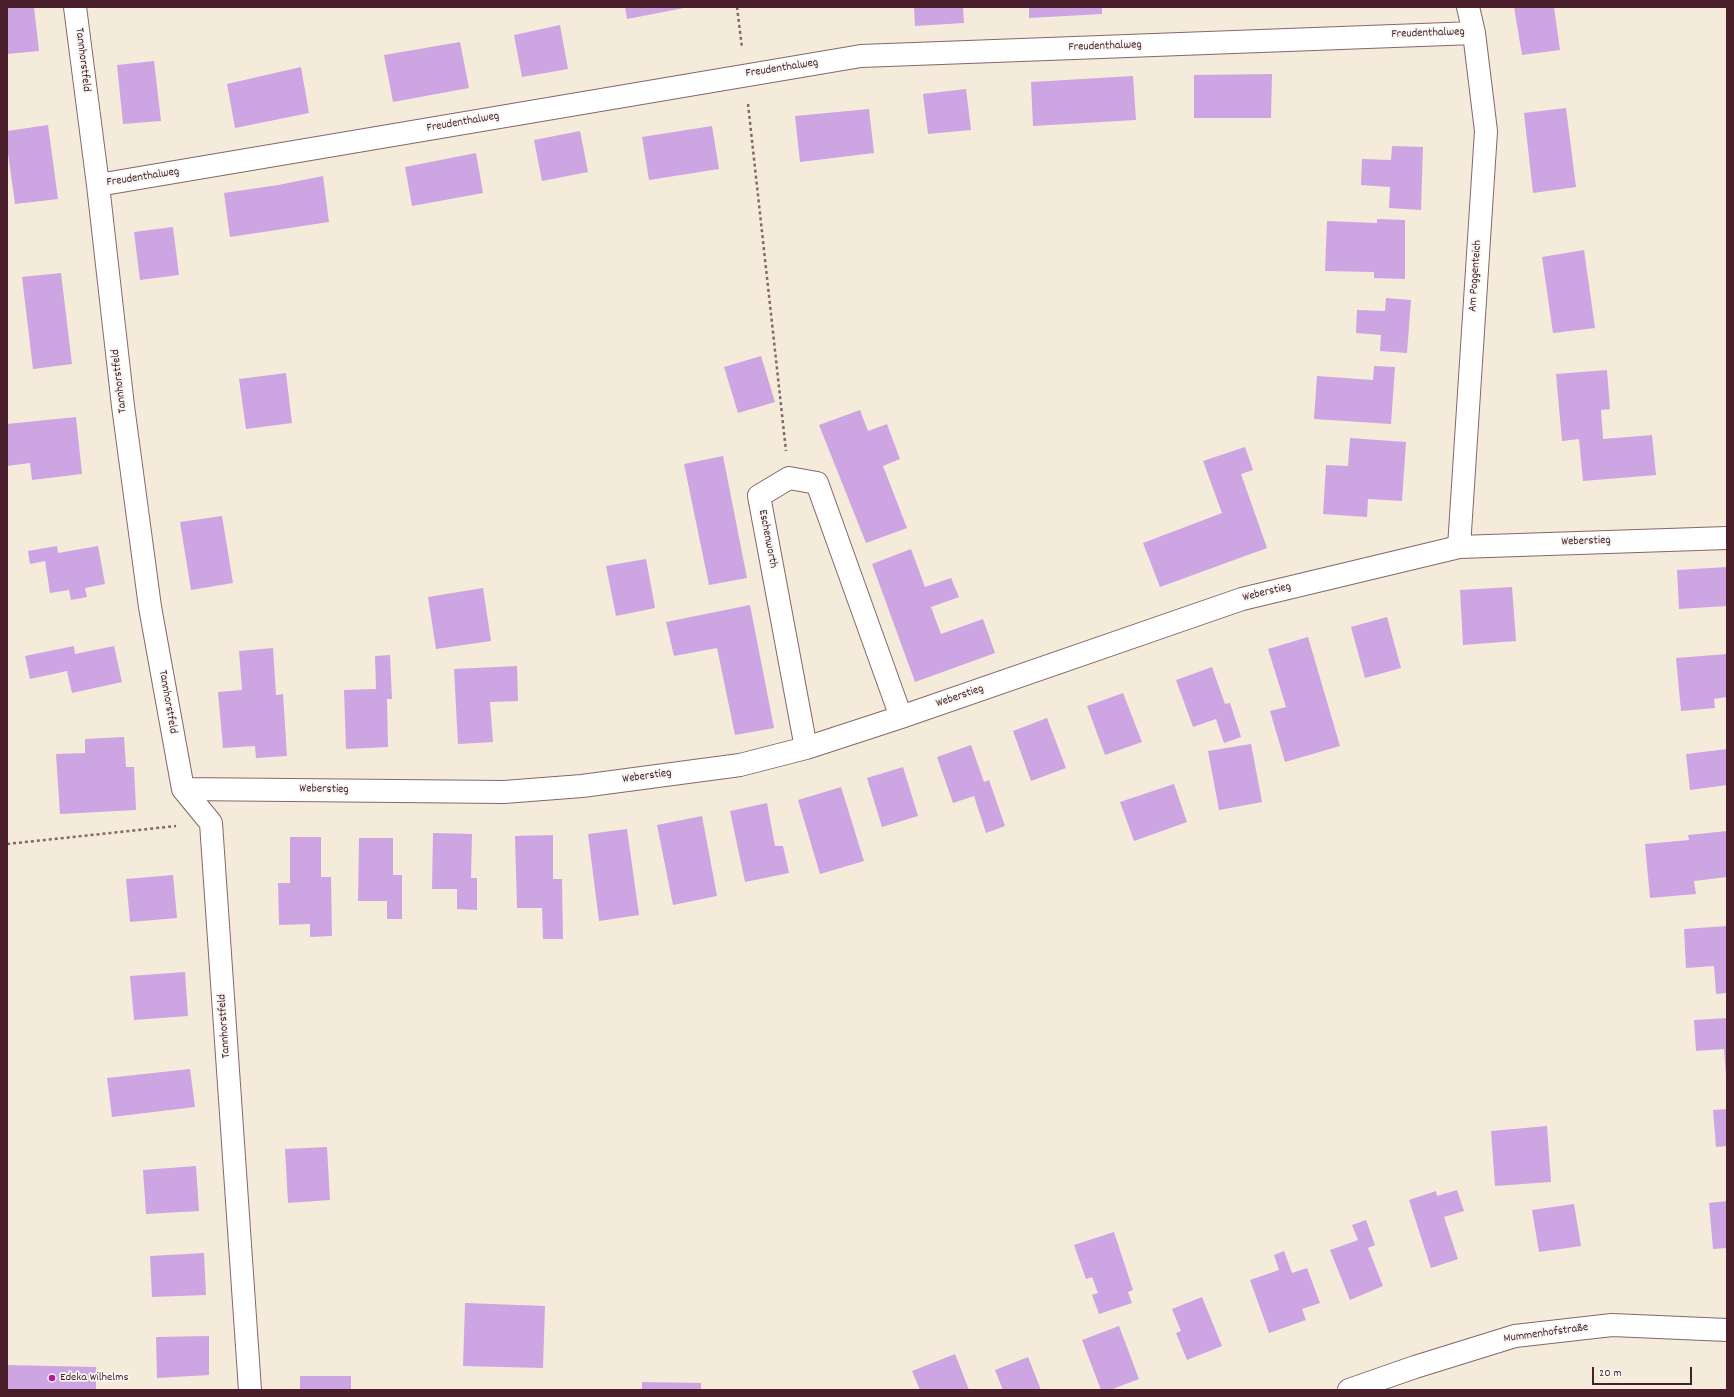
<!DOCTYPE html>
<html>
<head>
<meta charset="utf-8">
<style>
  body { margin:0 }
  #map { position:relative; width:1734px; height:1397px; overflow:hidden; background:#f4ebdb; font-family:Dekko,sans-serif }
  canvas { display:block }
  .frame { position:absolute; inset:0; border:8px solid #4a1f2b; pointer-events:none }
  .scale { position:absolute; left:1592px; top:1367px; width:100px; height:18px; box-sizing:border-box; border:2px solid #4a1f2b; border-top:0; padding-left:5px; font-size:12px; line-height:14px; white-space:nowrap; color:#4a1f2b; -webkit-text-stroke:3px #f6f6f2; paint-order:stroke }
</style>
</head>
<body>
<div id="map">
<canvas width="1734" height="1397"></canvas>
<div class="frame"></div>
<div class="scale">20 m</div>
</div>
<script>
const context = document.querySelector('canvas').getContext('2d');
context.lineJoin = 'round';
function fill(path, color) { context.fillStyle = color; context.fill(path, 'evenodd'); }
function trace(path, color, width, dash) { context.strokeStyle = color; context.lineWidth = width; context.lineCap = dash ? 'butt' : 'round'; context.setLineDash(dash || []); context.stroke(path); }
function label(font, color, halo, rows, align = 'center') {
  context.font = font + ' Dekko,sans-serif'; context.lineWidth = 3.5; context.setLineDash([]); context.textBaseline = 'middle'; context.strokeStyle = halo; context.fillStyle = color; for (const [text, x, y, turn = 0] of rows) {
    context.save(); context.translate(x, y); context.rotate((+turn || 0) * Math.PI / 180); context.textAlign = isNaN(turn) ? turn : align; if (halo) context.strokeText(text, 0, 0); context.fillText(text, 0, 0); context.restore();
  }
}
fill(new Path2D(`
  M7,7H34L39,51L7,54Z
  M625,7H683L684,8L627,19Z
  M914,7H963L964,23L915,26Z
  M1029,7H1102V14L1029,18Z
  M1514,7H1554L1560,50L1522,55Z
  M560,25L568,69L522,77L514,35Z
  M460,42L469,88L393,102L384,55Z
  M154,61L161,121L123,124L117,65Z
  M301,67L309,113L235,128L227,84Z
  M1272,74L1271,118H1194V75Z
  M1133,76L1136,120L1033,126L1031,82Z
  M966,89L971,130L928,134L923,94Z
  M1566,108L1576,187L1533,193L1524,113Z
  M869,109L874,153L800,162L795,116Z
  M48,125L58,199L15,204L7,146V131Z
  M712,126L719,169L649,180L642,137Z
  M580,131L588,172L542,181L534,140Z
  M1392,146L1423,147L1421,210L1389,208L1390,187L1361,185L1362,159L1391,160Z
  M476,153L483,193L412,206L405,167Z
  M323,176L329,222L230,237L224,193L278,185Z
  M1377,219L1405,220V279L1374,278V272L1325,271L1327,221L1377,223Z
  M173,227L179,275L140,280L134,232Z
  M1584,250L1595,328L1553,333L1542,257Z
  M61,273L72,364L33,369L22,277Z
  M1386,298L1411,300L1407,353L1380,351L1381,335L1356,333L1357,310L1385,311Z
  M761,356L775,402L738,413L724,367Z
  M1374,366L1395,367L1391,424L1314,419L1317,376L1373,380Z
  M1607,370L1610,409L1601,410L1603,439L1652,435L1656,475L1583,481L1579,439L1562,441L1556,374Z
  M286,373L292,423L246,429L239,379Z
  M860,410L868,431L887,424L900,459L883,466L907,528L866,543L819,425Z
  M76,417L82,474L32,480L30,463L7,466V424Z
  M1350,438L1406,442L1402,501L1368,499L1367,517L1323,514L1326,465L1348,466Z
  M1245,447L1253,470L1241,474L1267,548L1160,587L1143,543L1222,513L1203,461Z
  M723,456L747,578L709,585L684,464Z
  M222,516L233,583L191,590L180,522Z
  M57,546L58,553L98,546L105,584L85,588L87,597L71,600L69,590L50,593L45,561L30,564L28,551Z
  M911,549L925,587L951,578L959,597L931,607L941,634L983,619L995,653L915,682L872,564Z
  M646,559L655,608L616,616L606,566Z
  M1727,567V606L1679,609L1677,570Z
  M1512,587L1516,641L1463,645L1460,590Z
  M483,588L491,641L436,649L428,597Z
  M750,605L774,728L735,735L717,648L674,656L666,622Z
  M1387,617L1401,668L1365,678L1351,627Z
  M1308,637L1340,746L1285,762L1270,711L1286,707L1268,649Z
  M74,646L75,654L114,646L122,682L72,693L67,671L30,679L25,656Z
  M273,648L276,695L283,694L287,756L256,758L255,746L223,748L218,692L242,690L239,651Z
  M1727,654V697L1714,699L1715,708L1681,711L1676,658Z
  M390,655L392,699H387L388,747L346,749L344,690L376,689L375,656Z
  M517,666L518,701L490,702L493,742L458,744L454,669Z
  M1212,667L1225,704L1230,703L1241,737L1224,743L1216,719L1193,727L1176,680Z
  M1123,693L1142,742L1105,755L1087,706Z
  M1047,718L1066,768L1031,781L1013,731Z
  M124,737L126,767H134L136,810L60,814L56,754L85,753V739Z
  M1251,744L1262,802L1219,810L1208,751Z
  M971,745L984,782L989,780L1005,826L986,833L974,796L953,803L937,757Z
  M1727,749V785L1690,790L1686,754Z
  M903,767L918,816L882,827L867,778Z
  M1174,784L1187,822L1134,841L1120,802Z
  M841,787L864,861L820,874L798,800Z
  M767,803L775,846H783L789,873L745,882L730,811Z
  M702,816L717,896L673,905L657,825Z
  M627,829L639,915L599,921L588,834Z
  M1727,831V877L1694,881L1696,894L1650,898L1645,844L1689,840L1688,835Z
  M433,833L472,834L471,878H477V910L457,909V889H432Z
  M553,835V879H562L563,939H543L542,908H517L515,836Z
  M290,837H321V877H331L332,936L310,937V924L279,925L278,883H290Z
  M359,838H393V875H402V919H387V901H358Z
  M173,875L177,918L130,922L126,879Z
  M1727,926V993L1716,994L1714,966L1686,968L1684,929Z
  M185,972L188,1016L134,1020L130,976Z
  M1727,1018V1076H1726L1724,1049L1696,1051L1694,1020Z
  M190,1069L195,1107L112,1117L107,1078Z
  M1727,1109V1146L1716,1147L1713,1110Z
  M1547,1126L1551,1182L1495,1186L1491,1131Z
  M327,1147L330,1200L288,1203L285,1149Z
  M196,1166L199,1211L146,1214L143,1170Z
  M1457,1190L1464,1211L1444,1217L1458,1259L1431,1268L1409,1200L1436,1191L1437,1196Z
  M1727,1201V1248L1713,1249L1709,1203Z
  M1574,1204L1581,1246L1539,1252L1532,1210Z
  M1366,1220L1375,1245L1368,1248L1383,1286L1350,1300L1330,1250L1358,1240L1352,1225Z
  M1114,1232L1133,1290L1128,1292L1132,1303L1099,1314L1092,1295L1098,1293L1092,1277L1086,1279L1074,1245Z
  M1284,1251L1292,1273L1307,1268L1320,1303L1302,1309L1306,1320L1269,1333L1250,1280L1279,1270L1274,1255Z
  M204,1253L206,1295L152,1297L150,1256Z
  M1202,1297L1222,1346L1187,1360L1176,1333L1181,1331L1172,1309Z
  M465,1303L545,1306L543,1368L463,1366Z
  M1119,1326L1139,1379L1110,1390H1101L1082,1340Z
  M209,1336V1375L157,1378L156,1337Z
  M955,1354L969,1390H920L912,1371Z
  M1028,1357L1041,1390H1003L995,1370Z
  M7,1365L96,1367V1390H7Z
  M300,1376H351V1390H300Z
  M642,1382L701,1383V1390H642Z`), '#cda5e2');
const street = new Path2D(`
  M75,7L98,185L123,406L150,607L183,789L211,823L250,1390
  M98,185L861,56L1474,33
  M1459,547L1486,131L1474,33L1468,7
  M806,748L759,496L789,478L817,483L901,717
  M183,789L504,792L582,786L740,765L806,748L901,717L1242,599L1459,547L1727,538`);
const secondary = new Path2D(`
  M1349,1390L1415,1367L1515,1336L1612,1325L1727,1330`);
trace(street, '#866669', 24);
trace(secondary, '#866669', 24);
trace(new Path2D(`
  M737,7L742,48
  M748,104L786,451
  M7,844L176,826`), '#866669', 2.5, [3, 3]);
trace(street, '#fff', 22);
trace(secondary, '#fff', 22);
for (const [x, y, r, color] of [
  [52,1378,4,"#b5179e"]
]) { const dot = new Path2D(); dot.arc(x, y, r, 0, 2 * Math.PI); context.fillStyle = color; context.fill(dot); trace(dot, '#f6f6f2', 1.5); }
label('12px', '#4a1f2b', '#f6f6f2', [
  ["Freudenthalweg",1428,34,-2],
  ["Freudenthalweg",1105,47,-2],
  ["Tannhorstfeld",82,60,83],
  ["Freudenthalweg",782,69,-9],
  ["Freudenthalweg",463,123,-10],
  ["Freudenthalweg",143,178,-9],
  ["Am Poggenteich",1476,276,-86],
  ["Tannhorstfeld",120,381,-97],
  ["Eschenworth",767,539,79],
  ["Weberstieg",1586,542,-2],
  ["Weberstieg",1267,593,-14],
  ["Weberstieg",960,697,-19],
  ["Tannhorstfeld",167,702,80],
  ["Weberstieg",647,777,-8],
  ["Weberstieg",324,790,1],
  ["Tannhorstfeld",225,1026,-94],
  ["Mummenhofstraße",1546,1334,-8]
]);
label('12px', '#4a1f2b', '#f6f6f2', [
  ["Edeka Wilhelms",60,1378]
], 'left');
</script>
</body>
</html>
